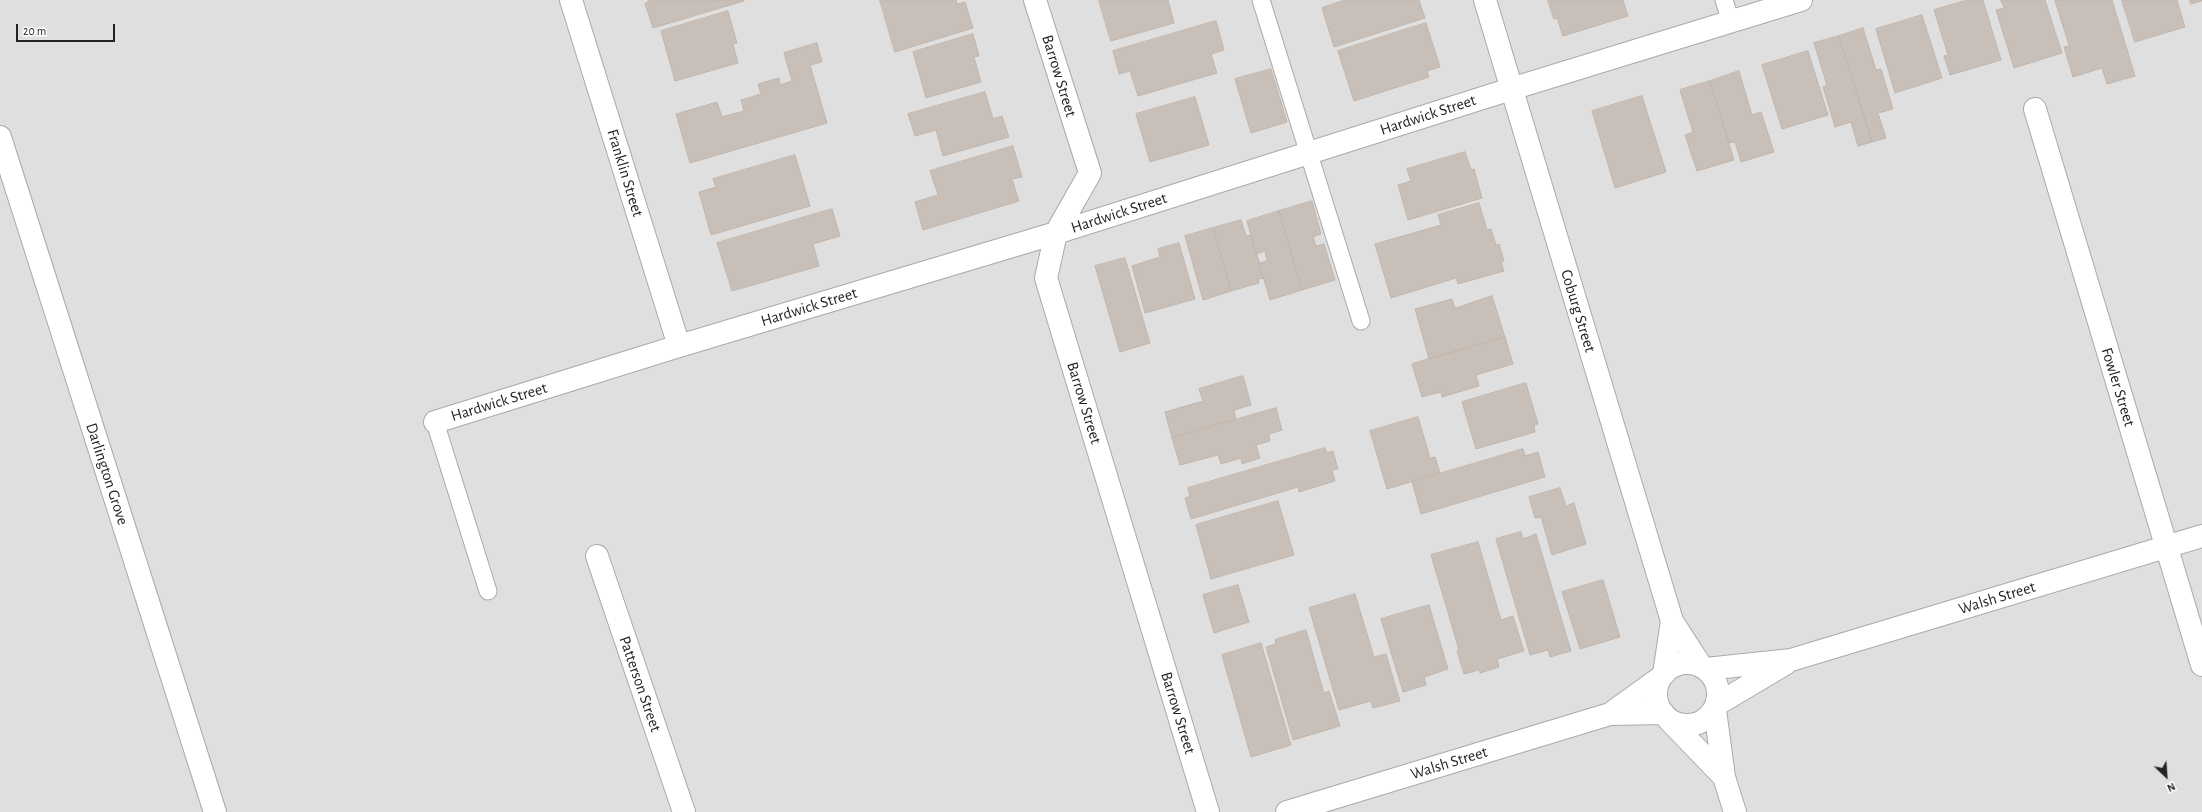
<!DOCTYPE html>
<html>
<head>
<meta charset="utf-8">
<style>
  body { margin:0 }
  #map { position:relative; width:2202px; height:812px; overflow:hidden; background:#f2efe9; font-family:"Alegreya Sans",sans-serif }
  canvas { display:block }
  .north { position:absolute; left:2146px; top:756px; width:40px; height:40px; -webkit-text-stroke:3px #fff; paint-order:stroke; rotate:155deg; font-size:11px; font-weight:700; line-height:16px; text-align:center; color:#222 }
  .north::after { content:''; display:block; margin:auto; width:14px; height:18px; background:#222; clip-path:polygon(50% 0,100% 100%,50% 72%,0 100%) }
  .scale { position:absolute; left:16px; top:24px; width:99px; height:18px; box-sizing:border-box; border:2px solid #222; border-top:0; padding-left:5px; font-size:12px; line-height:14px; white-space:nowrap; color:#222; -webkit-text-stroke:3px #fff; paint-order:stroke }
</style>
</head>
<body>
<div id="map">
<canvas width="2202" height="812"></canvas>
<div class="north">N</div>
<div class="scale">20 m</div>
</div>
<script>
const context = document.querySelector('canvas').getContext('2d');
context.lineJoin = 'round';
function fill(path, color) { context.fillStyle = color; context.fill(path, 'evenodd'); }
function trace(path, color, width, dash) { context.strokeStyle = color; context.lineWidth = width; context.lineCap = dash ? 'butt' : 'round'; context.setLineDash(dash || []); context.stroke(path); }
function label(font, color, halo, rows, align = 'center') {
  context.font = font + ' "Alegreya Sans",sans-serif'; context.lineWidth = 3; context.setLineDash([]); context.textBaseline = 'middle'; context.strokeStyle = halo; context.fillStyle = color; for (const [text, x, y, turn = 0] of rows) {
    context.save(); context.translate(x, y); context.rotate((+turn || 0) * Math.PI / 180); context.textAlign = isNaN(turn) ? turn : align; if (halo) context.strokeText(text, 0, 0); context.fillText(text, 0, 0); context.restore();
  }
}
fill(new Path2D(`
  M0,0H2202V812H0Z`), '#e0dfdf');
const building = new Path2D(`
  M650,0H744V1L653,28L645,4Z
  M880,0H956L957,4L965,2L973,28L895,52Z
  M1099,0H1168L1174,23L1111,41Z
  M1345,0H1419L1425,18L1334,47L1322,8Z
  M1548,0H1623L1628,16L1563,36L1557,18L1554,19Z
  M1967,0H1983L2001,60L1950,75L1944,56L1948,55L1934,10Z
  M2001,0H2045L2062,53L2014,68L1996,10L2004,8Z
  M2055,0H2112L2135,76L2107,84L2102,68L2073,77L2064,47L2069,46Z
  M2122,0H2177L2185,27L2135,42Z
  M2190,0H2202V1L2191,4Z
  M728,11L737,43L733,44L738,63L675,81L661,31Z
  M1922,15L1942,78L1895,93L1876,29Z
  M1216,21L1224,50L1211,54L1217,73L1138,96L1130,71L1119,74L1113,51Z
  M1426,23L1440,67L1427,71L1429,77L1354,101L1338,51Z
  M1863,28L1876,70L1881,69L1893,109L1878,113L1886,138L1872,142L1839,36Z
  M973,34L979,56L974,57L981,82L926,98L913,52Z
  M1839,36L1872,142L1858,146L1851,122L1835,127L1823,87L1827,85L1814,43Z
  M817,43L822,62L810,65L827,123L690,163L676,114L717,102L722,117L744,111L741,100L761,94L758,84L779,78L780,85L792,81L784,53Z
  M1808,51L1828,115L1782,129L1762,65Z
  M1271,69L1287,122L1251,133L1235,79Z
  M1739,71L1752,115L1761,112L1774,152L1741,162L1735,142L1729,143L1710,81Z
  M1710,81L1734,160L1697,171L1685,135L1693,132L1680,90Z
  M985,92L993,119L1002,116L1009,137L943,156L936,130L915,136L908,114Z
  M1642,96L1666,172L1615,188L1592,111Z
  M1195,97L1209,145L1150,162L1136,114Z
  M1013,146L1022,177L1012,179L1019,201L923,230L915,202L938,195L930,171Z
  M1465,152L1471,170L1474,169L1482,198L1408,220L1398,185L1411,181L1407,169Z
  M795,155L810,206L711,235L699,192L716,187L713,179Z
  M1312,201L1321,234L1313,237L1316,246L1324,244L1335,280L1302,290L1279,211Z
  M1479,203L1487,230L1491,229L1496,245L1499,244L1504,261L1501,262L1504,271L1458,284L1456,278L1391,298L1375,244L1441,225L1438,215Z
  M832,209L840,236L813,244L819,266L732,291L717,243Z
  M1279,211L1302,290L1270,300L1259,263L1267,261L1265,251L1256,254L1247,221Z
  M1241,220L1246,236L1251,235L1264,278L1258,279L1259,283L1231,291L1213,228Z
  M1213,228L1231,291L1203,300L1185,236Z
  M1179,243L1195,299L1145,313L1132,266L1160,257L1158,249Z
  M1125,258L1150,343L1120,352L1095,266Z
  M1492,296L1505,337L1429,359L1415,309L1452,299L1455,308Z
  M1505,337L1513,364L1476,375L1479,386L1442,397L1441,392L1422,397L1412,364Z
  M1243,376L1251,405L1234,410L1236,419L1172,438L1165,412L1203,401L1199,389Z
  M1526,383L1538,424L1534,425L1535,432L1476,449L1462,402Z
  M1276,408L1282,430L1269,434L1270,441L1256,445L1260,458L1242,464L1241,458L1221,464L1218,455L1180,465L1172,438Z
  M1418,417L1430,458L1435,457L1440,473L1387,489L1370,431Z
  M1325,448L1327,453L1333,451L1338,469L1332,470L1335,481L1299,492L1298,487L1191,519L1185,498L1190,496L1188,488Z
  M1523,449L1525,456L1538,452L1545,477L1421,514L1412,482Z
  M1560,488L1566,506L1574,503L1586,544L1552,555L1541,517L1535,518L1529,497Z
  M1278,501L1294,555L1211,579L1196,525Z
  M1521,532L1523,539L1536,534L1571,651L1550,657L1548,650L1530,655L1496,539Z
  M1478,542L1501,620L1513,616L1524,651L1497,659L1499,667L1480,673L1479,670L1464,674L1457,651L1459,650L1431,555Z
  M1603,580L1620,637L1580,649L1562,592Z
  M1238,585L1249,622L1214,633L1203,595Z
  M1355,594L1374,657L1386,654L1400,701L1373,708L1371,701L1339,710L1309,608Z
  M1429,605L1448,669L1424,677L1426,685L1403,692L1381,619Z
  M1306,630L1324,693L1329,691L1340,726L1293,740L1266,647L1276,644L1275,640Z
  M1261,643L1291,745L1251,757L1222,655Z`);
fill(building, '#c7bfb8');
trace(building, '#c4b6ab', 1);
const lane = new Path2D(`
  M1261,0L1361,321
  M1724,0L1731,22
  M435,422L488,591`);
const street = new Path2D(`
  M571,0L679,346
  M1035,0L1090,173L1056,233L1046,278L1208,812
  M1485,0L1672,621L1701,666
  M2035,109L2202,665
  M0,137L215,812
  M435,422L679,346L1056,233L1511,89L1801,0
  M597,556L684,812
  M1656 694a31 31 0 1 1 62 0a31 31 0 1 1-62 0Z
  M1706,669L1791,660L2202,536
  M1664,674L1672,621
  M1716,705L1785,664
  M1715,710L1724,777L1735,812
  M1610,714L1660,678
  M1668,719L1724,777
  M1287,812L1610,714L1663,713`);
trace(lane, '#a9a9a9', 19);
trace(street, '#a9a9a9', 24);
trace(lane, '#fff', 17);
trace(street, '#fff', 22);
label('16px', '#222', '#fff', [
  ["Barrow Street",1059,76,73],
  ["Hardwick Street",1428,115,-18],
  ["Franklin Street",625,173,73],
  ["Hardwick Street",1119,213,-18],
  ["Hardwick Street",809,307,-17],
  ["Coburg Street",1578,311,73],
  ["Fowler Street",2118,387,73],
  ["Hardwick Street",499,402,-17],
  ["Barrow Street",1084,403,73],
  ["Darlington Grove",107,474,72],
  ["Walsh Street",1997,598,-17],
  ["Patterson Street",640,684,71],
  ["Barrow Street",1178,713,73],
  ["Walsh Street",1449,763,-17]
]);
</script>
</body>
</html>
